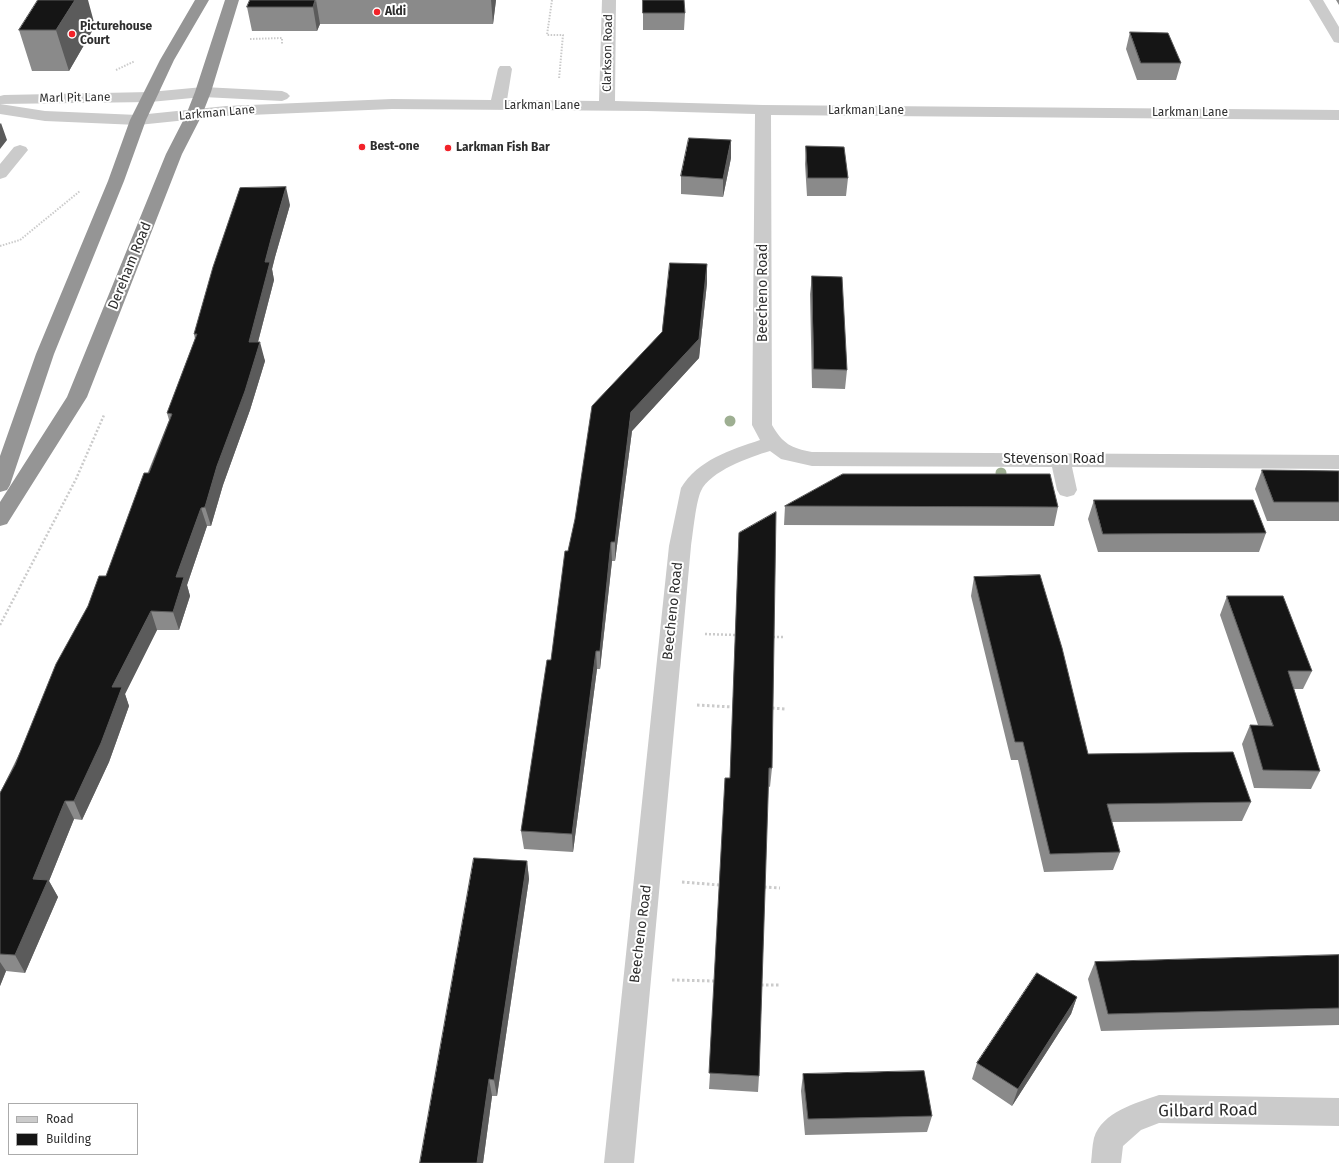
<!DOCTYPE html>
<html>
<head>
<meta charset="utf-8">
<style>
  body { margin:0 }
  #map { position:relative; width:1339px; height:1163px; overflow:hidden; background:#fff; font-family:"Fira Sans",sans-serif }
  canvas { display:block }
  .legend { position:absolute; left:8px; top:1103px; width:130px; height:52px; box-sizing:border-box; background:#fff; border:1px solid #ababab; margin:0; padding:5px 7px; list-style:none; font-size:12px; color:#2e2e2e }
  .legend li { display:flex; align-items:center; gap:8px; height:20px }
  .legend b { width:20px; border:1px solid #ababab }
</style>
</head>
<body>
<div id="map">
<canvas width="1339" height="1163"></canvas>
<ul class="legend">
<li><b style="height:5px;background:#cbcbcb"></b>Road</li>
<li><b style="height:11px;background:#151515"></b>Building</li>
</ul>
</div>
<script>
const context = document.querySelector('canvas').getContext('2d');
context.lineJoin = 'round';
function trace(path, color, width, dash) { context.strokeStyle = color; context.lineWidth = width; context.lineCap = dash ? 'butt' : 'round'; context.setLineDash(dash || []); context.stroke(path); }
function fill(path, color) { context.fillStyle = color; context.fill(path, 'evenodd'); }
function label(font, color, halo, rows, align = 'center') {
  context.font = font + ' "Fira Sans",sans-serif'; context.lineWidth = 4; context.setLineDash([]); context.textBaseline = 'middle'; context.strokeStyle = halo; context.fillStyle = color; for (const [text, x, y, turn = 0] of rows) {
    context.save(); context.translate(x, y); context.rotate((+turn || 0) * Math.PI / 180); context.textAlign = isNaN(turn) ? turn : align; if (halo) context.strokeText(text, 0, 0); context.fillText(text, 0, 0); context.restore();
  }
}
trace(new Path2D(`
  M552,0L547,35H563L559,79
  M250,39L282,38V44
  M116,70L135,61
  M0,246L20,240L80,191`), '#cbcbcb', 2, [1.5, 1.5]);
trace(new Path2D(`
  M0,625L76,479L104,415
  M705,634L735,635
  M773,637H784`), '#cbcbcb', 2.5, [2, 2]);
trace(new Path2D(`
  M697,705L732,707
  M772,708L785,709
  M682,882L719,885
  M764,887L780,888
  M672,980L714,981
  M761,985H779`), '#cbcbcb', 3, [2.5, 2.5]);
fill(new Path2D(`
  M602,0H616L615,101L763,105L1339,110V120L771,115L772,425C783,444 791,448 812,452L1339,455V469L1072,467L1077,490L1074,495L1067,497L1060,495L1057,490L1052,467L812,466L781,459L770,451C750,457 710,471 701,491C696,501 693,533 691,546L634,1163H604L669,546L681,488C698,460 730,450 760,440L752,425L755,114L647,111L392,109L226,116L138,125L45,121L0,114V104L45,111L138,115L226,106L392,99L491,100L498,69L500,66H510L512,69L507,100L599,101Z
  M1309,0H1323L1339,27V43L1334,42Z
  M203,87L282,91L287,93L290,96L287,99L282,101L203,97L150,102L0,104V96L4,95L150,92Z
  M20,145L26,147L28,150L6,177L0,179V164L14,147Z
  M1159,1095L1339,1098V1126L1159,1123L1141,1130L1123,1146L1121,1163H1091C1092,1155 1092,1146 1094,1138C1102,1112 1136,1103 1159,1095Z`), '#cbcbcb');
fill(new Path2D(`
  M195,0H209L174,60L146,120L124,181L54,354L10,485L7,490L0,492V456L36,354L108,181L130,120L160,60Z
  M225,0H239L211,92L202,115L182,154L87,397L7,524L0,526V502L67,397L166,154L186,115L195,92Z`), '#959595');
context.fillStyle = '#9eaf92';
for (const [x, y] of [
  [730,421],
  [1001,473]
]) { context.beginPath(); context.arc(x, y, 5.5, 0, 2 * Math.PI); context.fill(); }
fill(new Path2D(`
  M250,0H496L493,24H320L317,31H252L247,7Z
  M643,0L685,13L684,30H643Z
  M1336,0H1339V5Z
  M95,26L69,71H32L19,30Z
  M1130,32L1181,63L1176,80H1137L1126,49Z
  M806,146L848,178L846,196H807L805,164Z
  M731,158L723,197L681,194V176Z
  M290,205L275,257L272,269L274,280L258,342L265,361L250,410L223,485L211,526H207L187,585L190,596L179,630H157L125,694L129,706L109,762L82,820L74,819L49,881L58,897L25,973L6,971L0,986V793L106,576L169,420L167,413L195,339L194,334Z
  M707,264V283L699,358L632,431L615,561H612L600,669H597L573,852L524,849L521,831L551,660L568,551Z
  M812,276L847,370L845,389L812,388L810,294Z
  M1262,470L1339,471V521H1267L1255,489Z
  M1094,500L1266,533L1259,552H1098L1088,519Z
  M785,506L1058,507L1054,526L784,525Z
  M739,533L772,768L770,787L768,786L759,1076L758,1092L709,1089L730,778Z
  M974,577L1088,754L1251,802L1242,821L1112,822L1120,852L1113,870L1044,872L1018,760H1011L971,596Z
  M1227,596L1312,671L1303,689H1294L1320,771L1311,789L1254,788L1242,744L1250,725H1258L1220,615Z
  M527,861L529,879L497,1096H492L483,1163H420Z
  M1339,955V1025L1101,1031L1088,979L1095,962Z
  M1077,997L1071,1014L1012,1106L972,1079L977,1063Z
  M803,1074L932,1116L927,1132L805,1135L801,1091Z`), '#8a8a8a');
fill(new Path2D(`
  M75,0H88L95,26L69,71L56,30Z
  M316,0L320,24L317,31L313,7Z
  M491,0H496L493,24Z
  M1,123L7,140L0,149V124Z
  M731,140V158L723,197V179Z
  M286,187L290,205L275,257L272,269L274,280L253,361L249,342L265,262L271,239Z
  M707,264V283L699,358L632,431L615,561V542L631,412Z
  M260,342L265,361L250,410L223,485L211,526L205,507L217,466Z
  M201,508L207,526L187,585L190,596L179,630L173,612L176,577Z
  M611,542L612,561L600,669V651Z
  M151,611L157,630L125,694L129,706L109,762L82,820L74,801L112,687Z
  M596,651L597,669L573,852L572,834Z
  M65,801L74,819L49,881L58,897L25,973L15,955L33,879Z
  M527,861L529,879L497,1096L494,1080Z
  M0,962L6,971L0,986Z
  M1077,997L1071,1014L1012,1106L1018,1089Z
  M489,1079L492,1096L483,1163H477Z`), '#5b5b5b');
const building = new Path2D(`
  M38,0H75L56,30H19Z
  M250,0H315L313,7H247Z
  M643,0H684L685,13H643Z
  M1130,32L1168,33L1181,63H1141Z
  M689,138L731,140L723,179L681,176Z
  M806,146L844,147L848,178H808Z
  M286,187L271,239L265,262H270L249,342H260L245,391L217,466L205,507L201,508L176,577H184L173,612L151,611L112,687H122L101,743L74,801H65L33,879L48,880L15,955L0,954V793L15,765L56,664L88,606L99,576H106L144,473H149L172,414L167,413L197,334H194L213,267L240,188Z
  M670,263L707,264L699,339L631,412L615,542H611L600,651H596L572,834L521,831L547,660H551L565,551H568L575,519L592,406L662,332Z
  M812,276L842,277L847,370L814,369Z
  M1262,470L1339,471V502H1274Z
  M843,474H1050L1058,507L785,506Z
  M1094,500H1253L1266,533L1103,534Z
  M776,512L772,768H769L759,1076L709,1073L725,778H730L739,533Z
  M1040,575L1062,648L1088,754L1233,752L1251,802L1107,804L1120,852L1050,854L1023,742H1015L974,577Z
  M1227,596H1283L1312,671H1288L1320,771L1263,770L1250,725L1273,726Z
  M474,858L527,861L494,1080L489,1079L477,1163H420Z
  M1339,955V1008L1108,1014L1095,962Z
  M1037,973L1077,997L1018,1089L977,1063Z
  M924,1071L932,1116L808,1119L803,1074Z`);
fill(building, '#151515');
trace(building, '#5b5b5b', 1);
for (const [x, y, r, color] of [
  [377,12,4,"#f22229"],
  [72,34,4,"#f22229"],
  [362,147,4,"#f22229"],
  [448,148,4,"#f22229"]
]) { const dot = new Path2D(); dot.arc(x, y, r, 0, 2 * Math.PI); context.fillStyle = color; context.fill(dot); trace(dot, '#fff', 1.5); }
label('bold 12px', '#2e2e2e', '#fff', [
  ["Aldi",385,12],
  ["Picturehouse",80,27],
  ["Court",80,41],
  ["Best-one",370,147],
  ["Larkman Fish Bar",456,148]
], 'left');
label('12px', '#2e2e2e', '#fff', [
  ["Clarkson Road",608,53,-89],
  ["Marl Pit Lane",75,98,-1],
  ["Larkman Lane",542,106],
  ["Larkman Lane",866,111],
  ["Larkman Lane",217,113,-5],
  ["Larkman Lane",1190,113]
]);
label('14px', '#2e2e2e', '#fff', [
  ["Dereham Road",130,266,-68],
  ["Beecheno Road",763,293,-90],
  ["Stevenson Road",1054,459],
  ["Beecheno Road",673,611,-84],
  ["Beecheno Road",641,934,-83]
]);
label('17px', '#2e2e2e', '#fff', [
  ["Gilbard Road",1208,1111,-1]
]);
</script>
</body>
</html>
